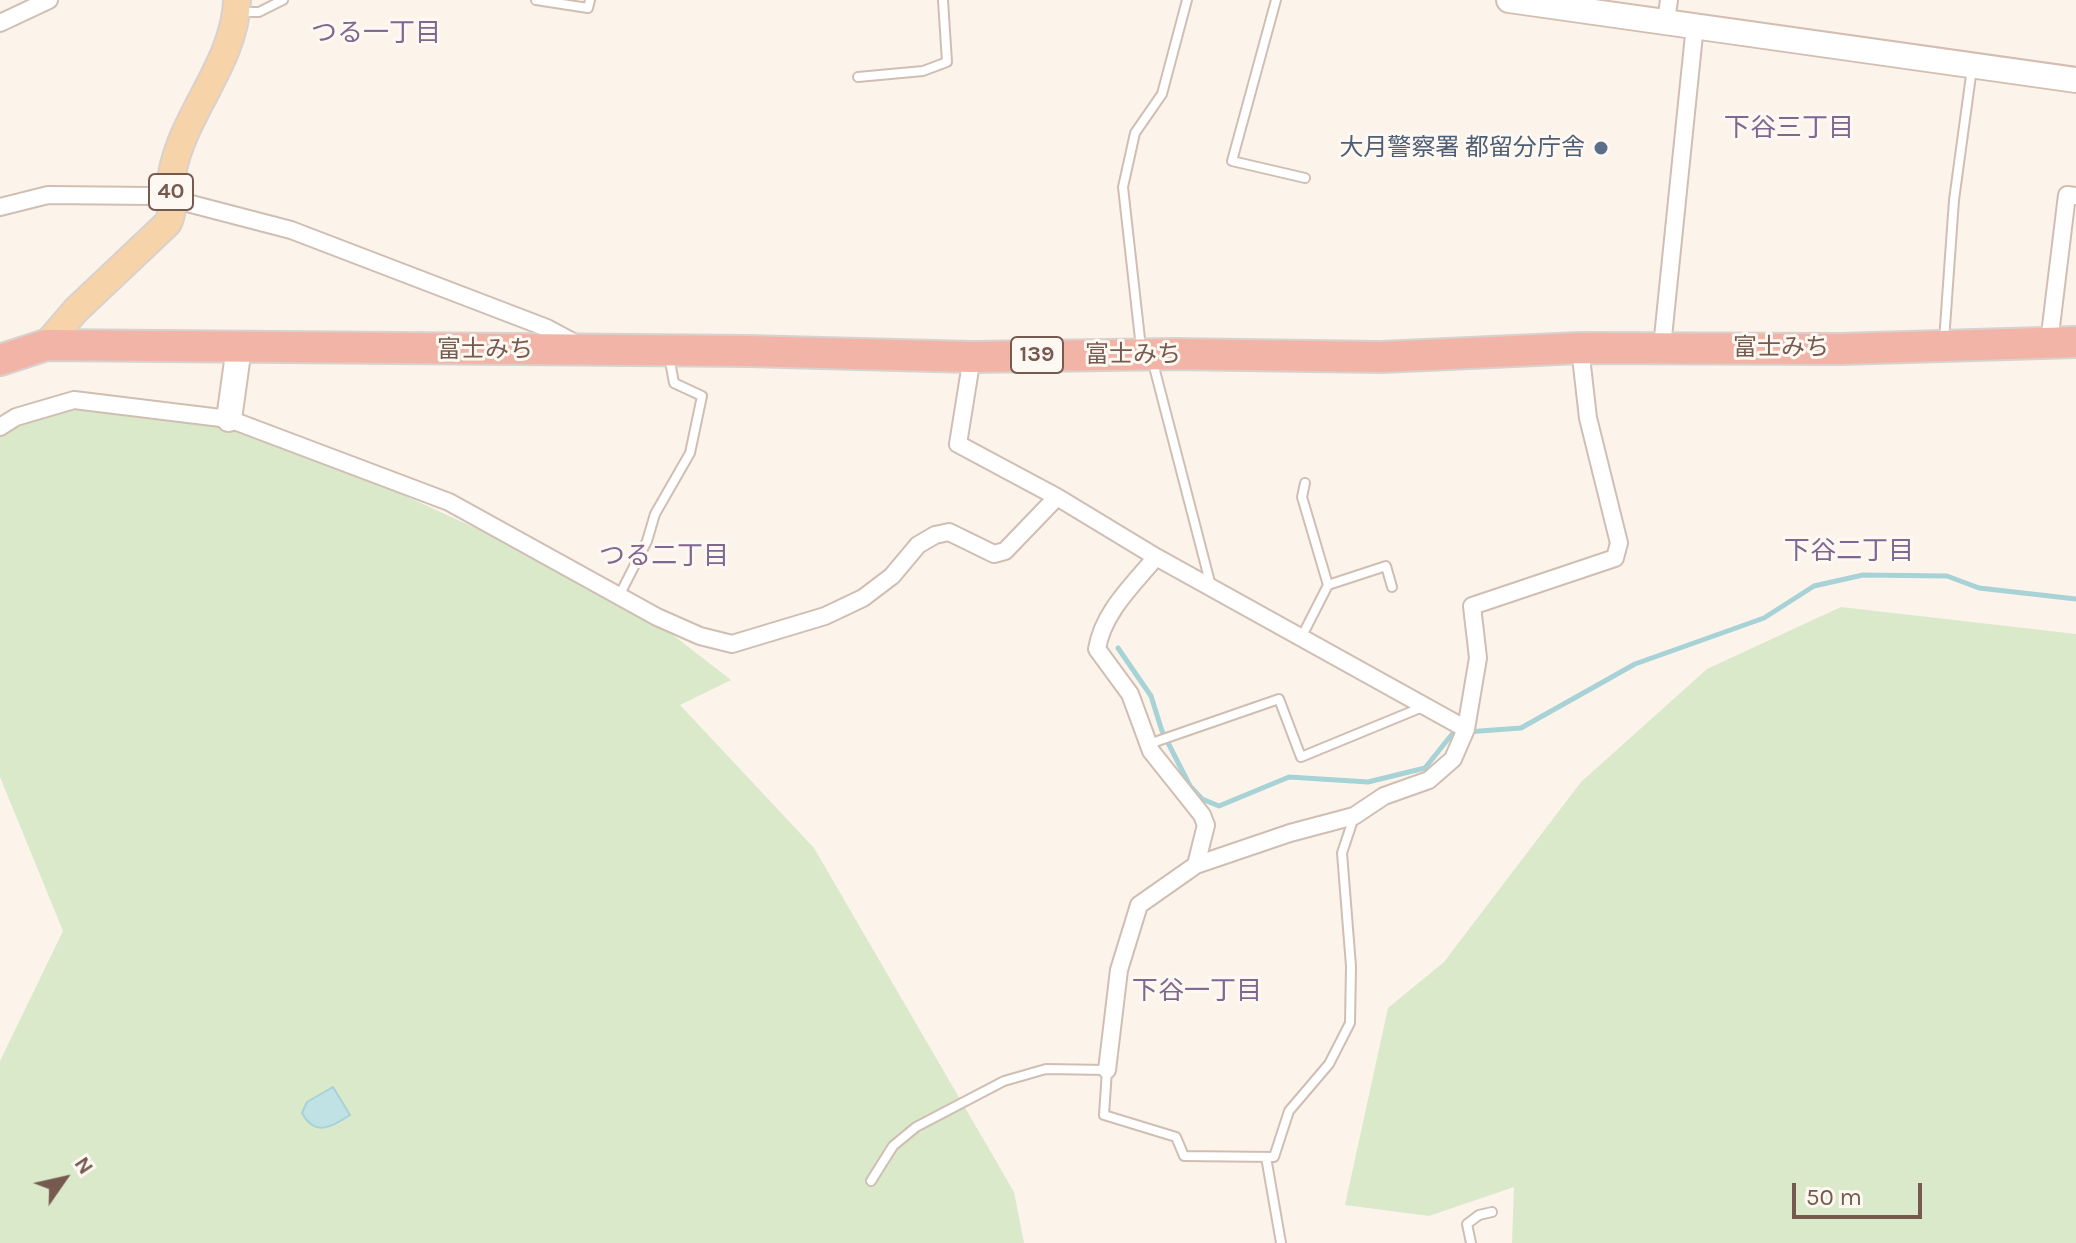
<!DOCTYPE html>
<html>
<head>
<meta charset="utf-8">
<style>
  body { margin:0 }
  #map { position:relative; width:2076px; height:1243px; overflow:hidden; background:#fcf4eb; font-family:Karla,sans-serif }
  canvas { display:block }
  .north { position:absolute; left:24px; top:1139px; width:80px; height:80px; -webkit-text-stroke:6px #fef8f2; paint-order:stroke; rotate:56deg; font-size:22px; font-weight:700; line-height:32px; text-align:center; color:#765a4f }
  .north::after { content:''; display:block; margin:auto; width:28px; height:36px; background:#765a4f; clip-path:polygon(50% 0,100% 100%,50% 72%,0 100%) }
  .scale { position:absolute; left:1792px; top:1183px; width:130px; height:36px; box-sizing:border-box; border:4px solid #765a4f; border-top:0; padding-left:10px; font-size:24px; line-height:28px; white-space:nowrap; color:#765a4f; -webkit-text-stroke:6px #fef8f2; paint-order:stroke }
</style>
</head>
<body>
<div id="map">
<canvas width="2076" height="1243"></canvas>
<div class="north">N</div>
<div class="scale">50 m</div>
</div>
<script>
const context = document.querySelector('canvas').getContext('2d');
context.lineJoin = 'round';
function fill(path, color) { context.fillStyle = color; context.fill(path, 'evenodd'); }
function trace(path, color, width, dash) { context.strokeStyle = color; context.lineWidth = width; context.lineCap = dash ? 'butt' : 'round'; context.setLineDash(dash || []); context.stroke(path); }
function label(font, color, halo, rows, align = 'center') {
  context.font = font + ' Karla,"Noto Sans JP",sans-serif'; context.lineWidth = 6; context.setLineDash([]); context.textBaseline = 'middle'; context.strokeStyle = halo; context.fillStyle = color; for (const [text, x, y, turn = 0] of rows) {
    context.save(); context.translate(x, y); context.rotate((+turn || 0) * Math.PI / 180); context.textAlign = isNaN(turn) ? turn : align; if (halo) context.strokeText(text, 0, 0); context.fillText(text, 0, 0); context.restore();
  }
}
fill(new Path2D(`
  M74,400L272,435L620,594L731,680L680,705L814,848L1014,1192L1024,1243H0V1061L63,931L0,777V432Z
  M1841,607L2076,634V1243H1512L1514,1187L1429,1216L1345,1205L1388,1008L1444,962L1581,782L1707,669Z`), '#d9e9ca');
const water = new Path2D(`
  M333,1087L350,1115C332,1127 315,1137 302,1113L307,1102Z`);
fill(water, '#c0e2e5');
trace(water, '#a7d2d6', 2);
trace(new Path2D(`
  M1118,648L1151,696L1162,731L1190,786L1202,799L1219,806L1289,777L1368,782L1425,768L1453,733L1521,728L1635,664L1764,618L1814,586L1863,575L1947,576L1979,588L2076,599`), '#a7d2d6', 5);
const lane = new Path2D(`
  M536,0L588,8L590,0
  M1276,0L1232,161L1305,178
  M238,12H259L283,0
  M858,77L923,71L947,62L943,0
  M1944,341L1954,200L1972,68
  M1141,348L1123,187L1135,133L1162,94L1187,0
  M1152,359L1211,586
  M1305,483L1302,497L1328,585
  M620,594L647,541L655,514L690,453L702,396L674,383L669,356
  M1302,636L1328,585L1386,566L1392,587
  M1149,744L1279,699L1301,757L1425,706
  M1266,1157L1281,1243
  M871,1181L893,1146L916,1127L1004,1081L1046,1069L1107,1070L1104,1115L1176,1137L1184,1156L1274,1157L1289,1111L1329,1064L1350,1023L1351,966L1342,853L1354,817
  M1471,1243L1467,1224L1479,1215L1492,1212`);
const street = new Path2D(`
  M1666,21L1669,0
  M0,23L49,0
  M0,207L48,195L152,196L172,199L291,230L547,328L575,343
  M2049,343L2067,195L2076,196
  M1662,347L1695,25
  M972,357L958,444L1057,497L1156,557L1466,729
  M0,427L16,417L74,400L229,419L449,502L657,617L700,636L732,644L825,616L863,598L892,576L918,545L935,535L949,532L994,554L1005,551L1057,497
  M1156,557C1133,585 1103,612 1097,649L1130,694L1151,751L1202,815L1206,825L1196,865
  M1107,1070L1119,970L1139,905L1196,865L1290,833L1354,816L1384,796L1429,780L1453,759L1466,729L1478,658L1472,606L1615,558L1619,543L1588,418L1580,348`);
const secondary = new Path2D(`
  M1509,0L2076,80
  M229,419L239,347`);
const primary = new Path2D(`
  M46,345L76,310L168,223C176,207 168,191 172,174C183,113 235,63 237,0`);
const highway = new Path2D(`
  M0,360L46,345L748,351L972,357L1174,354L1381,357L1580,348L1840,349L2076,342`);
trace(lane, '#d0beb3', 12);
trace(street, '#d0beb3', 20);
trace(secondary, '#d3beb1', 28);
trace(primary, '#d9d1ce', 30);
trace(highway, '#d9d1ce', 34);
trace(lane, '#fff', 8);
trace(street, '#fff', 16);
trace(secondary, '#fff', 24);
trace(primary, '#f6d3a8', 26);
trace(highway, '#f2b4a6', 30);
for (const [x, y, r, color] of [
  [1601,148,8,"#5c6f8a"]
]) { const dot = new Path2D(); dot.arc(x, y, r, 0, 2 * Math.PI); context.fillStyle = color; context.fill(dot); trace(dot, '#fef8f2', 3); }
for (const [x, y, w] of [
  [171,192,44],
  [1037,355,52]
]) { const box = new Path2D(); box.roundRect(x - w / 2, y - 18, w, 36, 6); context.fillStyle = '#fef8f2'; context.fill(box); trace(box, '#765a4f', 2); }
label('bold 22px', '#765a4f', null, [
  ["40",171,192],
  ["139",1037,355]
]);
label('24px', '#4e5e75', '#fef8f2', [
  ["大月警察署 都留分庁舎",1585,148]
], 'right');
label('24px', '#765a4f', '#fef8f2', [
  ["富士みち",1781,348],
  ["富士みち",485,350],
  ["富士みち",1133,355]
]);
label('26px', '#806791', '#fef8f2', [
  ["つる一丁目",376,34],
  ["下谷三丁目",1789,129],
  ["下谷二丁目",1849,552],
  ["つる二丁目",664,557],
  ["下谷一丁目",1197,992]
]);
</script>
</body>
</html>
